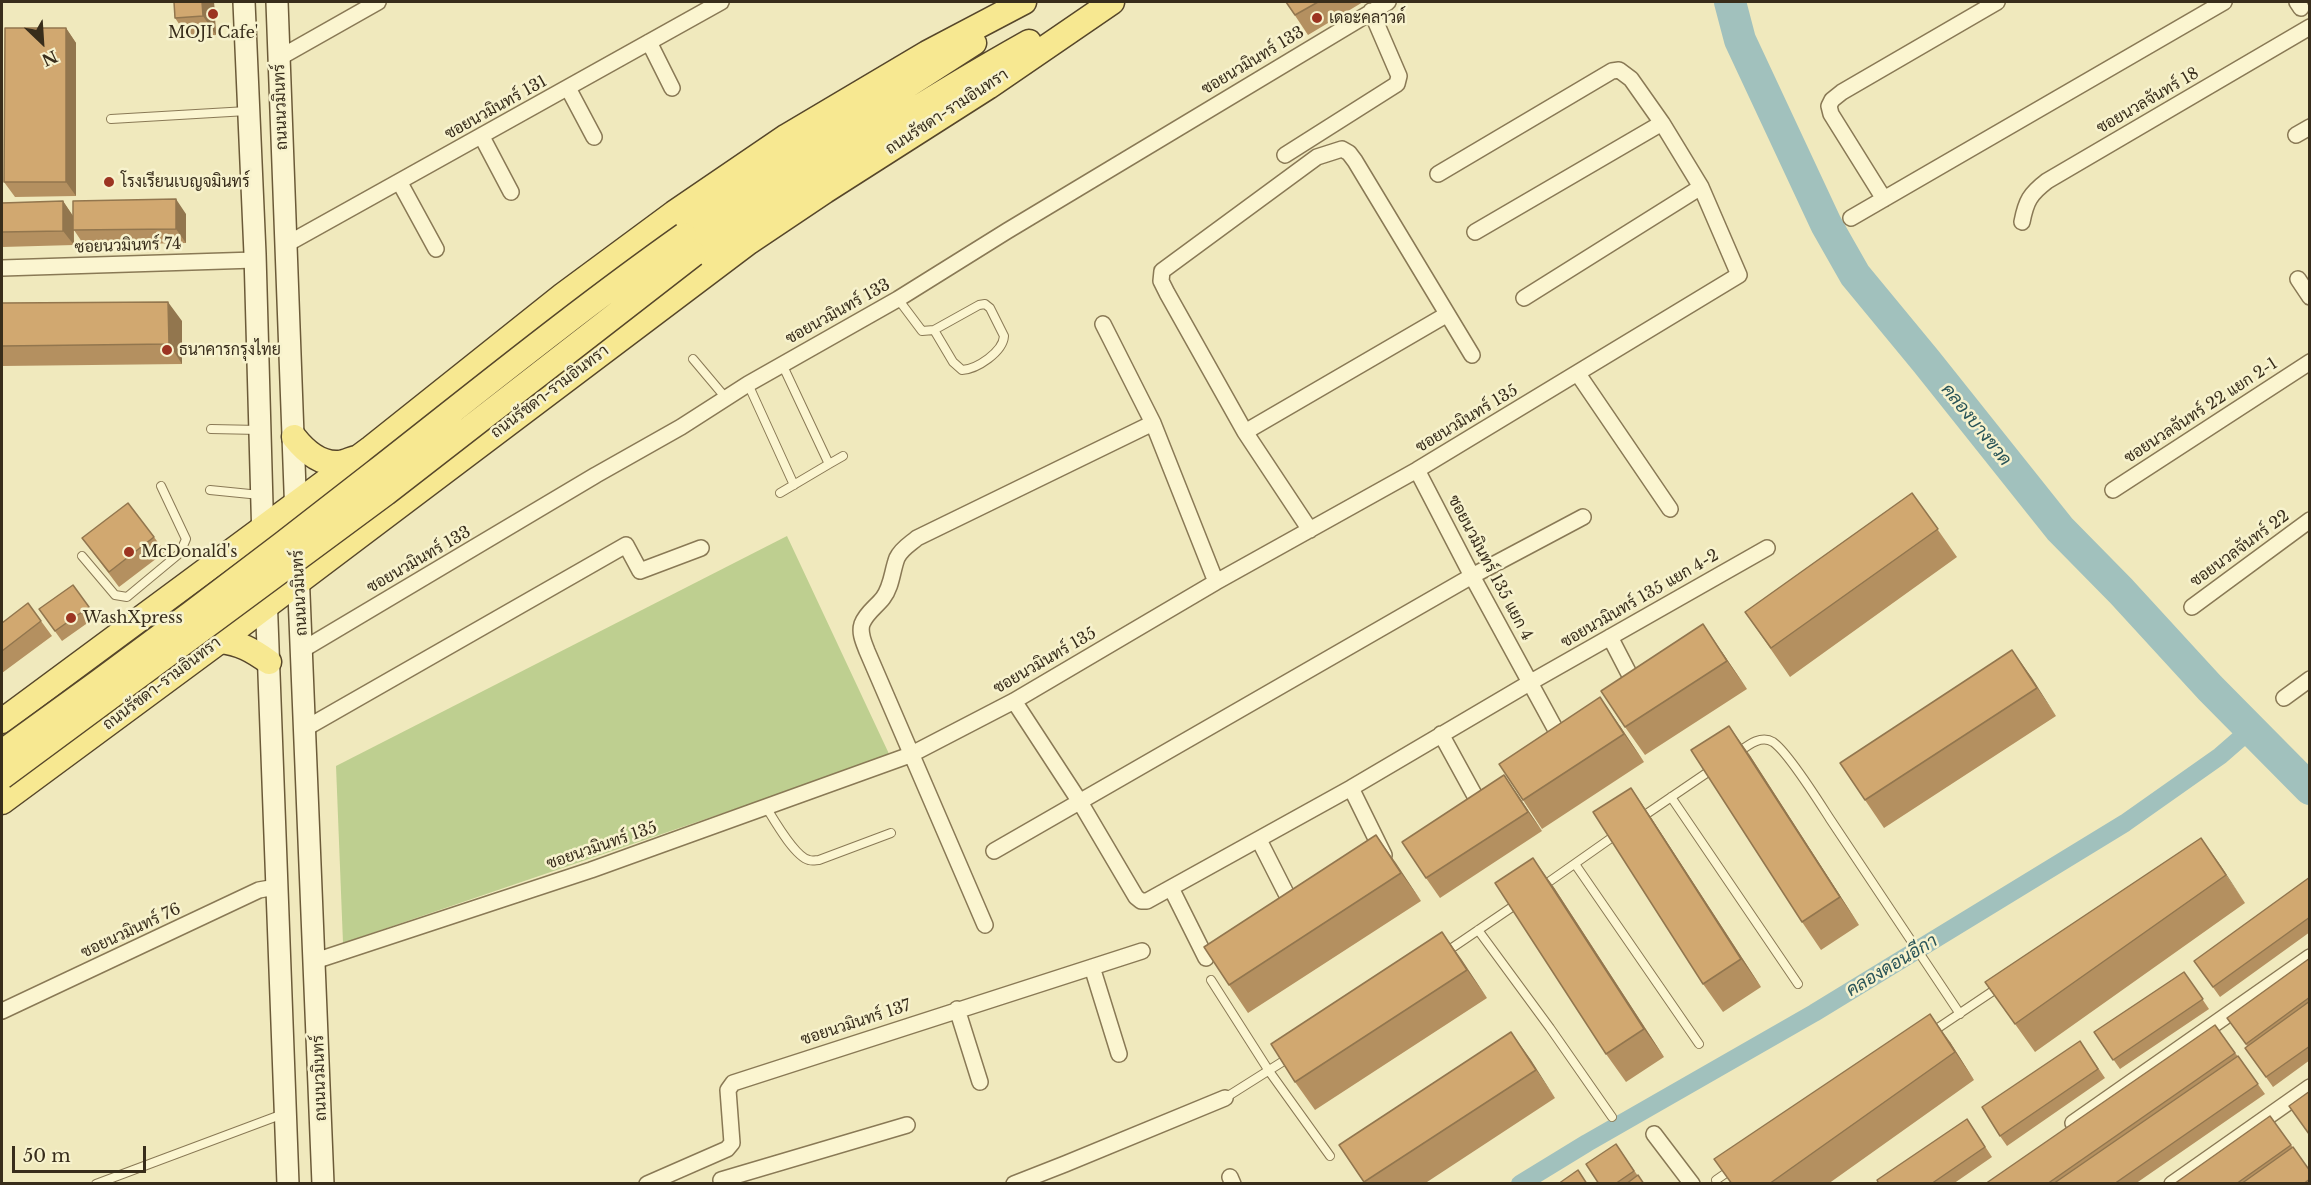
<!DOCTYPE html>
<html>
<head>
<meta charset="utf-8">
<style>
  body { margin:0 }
  #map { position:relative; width:2311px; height:1185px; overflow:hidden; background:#f0e9bd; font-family:"Libre Baskerville",serif }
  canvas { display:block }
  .frame { position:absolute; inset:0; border:3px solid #382d1b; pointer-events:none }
  .north { position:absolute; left:12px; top:12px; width:60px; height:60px; -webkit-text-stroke:4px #f7f2cd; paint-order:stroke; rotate:155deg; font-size:16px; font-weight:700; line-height:24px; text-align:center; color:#382d1b }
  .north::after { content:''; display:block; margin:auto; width:21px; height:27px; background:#382d1b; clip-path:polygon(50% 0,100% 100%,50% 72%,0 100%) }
  .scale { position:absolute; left:12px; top:1146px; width:134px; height:27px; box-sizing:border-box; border:3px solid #382d1b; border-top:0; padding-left:8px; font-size:18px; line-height:21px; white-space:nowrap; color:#382d1b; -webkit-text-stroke:4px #f7f2cd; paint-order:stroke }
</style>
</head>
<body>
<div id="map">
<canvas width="2311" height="1185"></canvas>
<div class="frame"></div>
<div class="north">N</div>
<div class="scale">50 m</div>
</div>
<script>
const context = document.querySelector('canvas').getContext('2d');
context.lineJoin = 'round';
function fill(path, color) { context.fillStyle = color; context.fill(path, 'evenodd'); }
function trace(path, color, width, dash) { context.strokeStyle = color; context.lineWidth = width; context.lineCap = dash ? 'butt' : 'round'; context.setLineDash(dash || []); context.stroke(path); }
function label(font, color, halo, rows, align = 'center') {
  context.font = font + ' "Libre Baskerville",Sarabun,serif'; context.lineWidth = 5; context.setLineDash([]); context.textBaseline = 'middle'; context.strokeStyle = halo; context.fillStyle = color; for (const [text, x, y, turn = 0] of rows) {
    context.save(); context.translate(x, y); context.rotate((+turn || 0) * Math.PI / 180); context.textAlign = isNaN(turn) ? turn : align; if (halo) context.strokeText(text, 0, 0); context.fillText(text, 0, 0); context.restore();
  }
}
fill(new Path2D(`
  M787,536L890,756L343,943L336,766Z`), '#becf90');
trace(new Path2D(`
  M1520,1184L1587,1143L1814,1013L2125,823L2220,756L2251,729`), '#a1c1bd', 18);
trace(new Path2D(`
  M1730,2L1740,40L1826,224L1855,275L1926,361L2060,529L2121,591L2210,688L2310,789`), '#a1c1bd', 32);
const lane = new Path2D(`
  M111,119L247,111
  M898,299L922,331L934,330L979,305L985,304L990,308L1004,336C1003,352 977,369 962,370L953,362L934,330
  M693,359L725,397
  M782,364L829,464L843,456
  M748,384L794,485
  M211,429L259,430
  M210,490L260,495
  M780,493L829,464
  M82,556L115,595L127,597L180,553L186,539L161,486
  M1736,754C1746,747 1760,734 1773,742C1788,752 1819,802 1830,819C1873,884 1917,949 1960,1014
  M1671,797L1798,984
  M766,807C774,820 795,857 809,860C813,861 816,860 819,860L891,833
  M1642,817L1714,768
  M1575,864L1699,1044
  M1543,886L1617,834
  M1478,930L1550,1028L1612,1117
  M1446,952L1518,903
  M1211,980L1269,1071L1330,1156
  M1932,1032L1999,987
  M1225,1098L1290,1057
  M1716,1180L1732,1169
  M96,1184L283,1114`);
const street = new Path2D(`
  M2297,2L2301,8
  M649,42L672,88
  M279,58L378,2
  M568,88L594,137
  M2296,135L2310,127
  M482,137L511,192
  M1285,155L1397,84L1399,76L1371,11
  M400,183L436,249
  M1884,199L1831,114L1829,106L1832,100L1842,92L1997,2
  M1851,218L2224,2
  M2022,222C2026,201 2030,194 2047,181L2310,27
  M1475,232L1662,123
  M287,244L721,2
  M2,268L255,260
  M2298,279L2310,297
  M1524,298L1701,187
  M1103,324L1153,423L1216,582
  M1578,374L1670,509
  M1245,432L1446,315
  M1417,470L1472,576L1564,745
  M2113,490L2310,362
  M1310,530L1245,432L1167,293L1161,281L1162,271L1317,157L1342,149L1349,153L1355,161L1472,355
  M2192,607L2310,520
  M1610,637L1638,691
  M302,650L596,475L681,427L748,384L898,299L1007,231L1388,2
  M2284,698L2310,679
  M1014,701L1080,802L1136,897L1141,901H1147L1351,788L1531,682L1767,548
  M306,728L626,545L640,571L701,548
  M1441,734L1481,807
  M1351,788L1384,855
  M1259,840L1295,911
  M994,851L1472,576L1583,517
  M1171,888L1206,958
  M985,925L867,651C864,643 859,633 862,624C866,613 876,607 883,598C892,586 892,571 897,558C901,549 910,544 917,538L1153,423
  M315,961L591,870L910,755L1014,701L1216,582L1417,470L1739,275L1701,187L1662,123L1631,79L1619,70L1612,71L1438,174
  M1092,967L1119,1054
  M957,1009L980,1082
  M2,1011L259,890L276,887
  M2073,1123L2310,957
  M1654,1134L1692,1184
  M1230,1177L1233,1184
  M721,1180L907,1125
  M647,1184L727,1149L732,1143L728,1090L733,1083L1142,951
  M1014,1184L1065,1164L1225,1098
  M2172,1184L2310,1087`);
const secondary = new Path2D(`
  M244,2L255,254L263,541
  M277,2L296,517
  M298,570L323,1184
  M266,594L288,1184`);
const primary = new Path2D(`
  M684,235L792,160L974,43
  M694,254C803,179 913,107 1029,42
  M294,437C305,451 319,464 338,463C344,463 351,459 356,458
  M220,641C240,643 252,650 269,662
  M2,721L371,448L563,295L674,213L787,136L927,53L1024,2
  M2,802L220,641L749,242L825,191L988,87L1112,2`);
trace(lane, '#897955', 10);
trace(street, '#897955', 18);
trace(secondary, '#6b5a38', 24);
trace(primary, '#56462a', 27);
trace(lane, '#fbf5d0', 8);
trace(street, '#fbf5d0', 15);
trace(secondary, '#fbf5d0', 21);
trace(primary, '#f7e891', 24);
const primaryBridge = new Path2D(`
  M2,752C128,662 253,568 375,472C477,392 578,310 684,235
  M2,777L386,493L694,254`);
trace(primaryBridge, '#56462a', 27, []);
trace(primaryBridge, '#f7e891', 24);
fill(new Path2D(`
  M174,2H214L216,35L188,37L175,18Z
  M1286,2H1363L1308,35Z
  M66,28L76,43V196L15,197L4,182Z
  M63,201L73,216L186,214V243L84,245L74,230V245L2,247V203Z
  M2,303L182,321V364L2,366Z
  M1912,493L1957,557L1790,677L1745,612Z
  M154,537L165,552L119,587L82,538Z
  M73,585L96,617L62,641L39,609Z
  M41,621L52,636L2,673V623Z
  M2012,650L2056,716L1884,828L1865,800Z
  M1722,652L1747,689L1645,755L1625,727Z
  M1620,726L1644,762L1542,829L1523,800Z
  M1749,754L1859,925L1821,950L1802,922Z
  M1504,775L1542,831L1440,898L1426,878Z
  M1631,788L1650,816L1761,987L1723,1012L1703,984Z
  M1376,835L1421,901L1248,1013L1229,985Z
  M2201,838L2245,903L2035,1052L1985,982Z
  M2310,877V932L2220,997L2194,961Z
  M1553,886L1664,1057L1626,1082L1606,1054Z
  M1442,932L1487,998L1315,1110L1295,1082Z
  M2310,958V1060L2273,1087L2245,1048L2247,1046L2227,1018Z
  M2184,972L2209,1009L2120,1069L2094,1032Z
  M2215,1025L2265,1094L2135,1184H1985Z
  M1511,1032L1555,1098L1424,1184H1365L1339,1145Z
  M2080,1041L2105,1078L2007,1146L2000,1136Z
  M1950,1042L1974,1080L1828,1184H1732Z
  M2270,1116L2310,1171V1184H2174Z
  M1967,1119L1992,1157L1953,1184H1879Z
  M1616,1144L1638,1176L1644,1184H1599Z`), '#b49060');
fill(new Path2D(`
  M202,2H214L216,35L203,16Z
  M66,28L76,43V196L66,182Z
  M176,199L186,214V243L176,229Z
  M63,201L73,216L74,245L63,231Z
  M168,302L182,321V364L169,344Z
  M1703,624L1722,652L1747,689L1727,661Z
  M2012,650L2032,678L2056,716L2037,688Z
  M1600,697L1620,726L1644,762L1624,734Z
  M1729,726L1749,754L1859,925L1840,897Z
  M1504,775L1518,795L1542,831L1528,812Z
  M1631,788L1650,816L1761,987L1741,959Z
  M1376,835L1396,863L1421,901L1401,873Z
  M2201,838L2221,866L2245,903L2226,875Z
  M1533,858L1553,886L1664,1057L1644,1029Z
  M1442,932L1462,960L1487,998L1467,970Z
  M1930,1014L1950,1042L1974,1080L1955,1052Z
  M1511,1032L1531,1060L1555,1098L1536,1070Z`), '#92764e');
const building = new Path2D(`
  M174,2H202L203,16L175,18Z
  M1286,2H1318L1295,15Z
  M5,28H66V182H4Z
  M176,199V229L73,230V201Z
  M63,201V231L2,232V203Z
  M168,302L169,344L2,346V303Z
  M1912,493L1938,529L1771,648L1745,612Z
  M128,503L154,537L109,572L82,538Z
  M73,585L89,607L55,631L39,609Z
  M28,603L41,621L2,651V623Z
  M1703,624L1727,661L1625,727L1601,691Z
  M2012,650L2037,688L1865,800L1840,763Z
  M1600,697L1624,734L1523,800L1499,764Z
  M1729,726L1840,897L1802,922L1691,750Z
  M1504,775L1528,812L1426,878L1402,842Z
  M1631,788L1741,959L1703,984L1593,812Z
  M1376,835L1401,873L1229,985L1204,947Z
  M2201,838L2226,875L2015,1024L1985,982Z
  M1533,858L1644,1029L1606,1054L1495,883Z
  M2310,877V917L2213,987L2194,961Z
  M1442,932L1467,970L1295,1082L1271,1044Z
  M2310,958V997L2246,1044L2227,1018Z
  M2184,972L2203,999L2113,1060L2094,1032Z
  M2310,1001V1046L2266,1077L2245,1048Z
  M1930,1014L1955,1052L1769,1184H1732L1714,1159Z
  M2215,1025L2235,1053L2047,1184H1985Z
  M1511,1032L1536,1070L1364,1182L1339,1145Z
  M2080,1041L2098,1069L2000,1136L1982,1107Z
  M2238,1056L2258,1084L2114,1184H2053Z
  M2310,1091V1134H2309L2289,1106Z
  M2270,1116L2291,1145L2236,1184H2174Z
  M1967,1119L1985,1147L1931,1184H1879L1877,1180Z
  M1616,1144L1634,1171L1615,1184H1599L1586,1164Z
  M2293,1147L2310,1171V1179L2303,1184H2241Z
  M1578,1170L1587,1184H1558Z
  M1638,1175L1644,1184H1626Z`);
fill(building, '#d1a870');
trace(building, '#92764e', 1.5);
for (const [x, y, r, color] of [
  [213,14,6,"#9c3421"],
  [1317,18,6,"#9c3421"],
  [109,182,6,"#9c3421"],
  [167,350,6,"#9c3421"],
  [129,552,6,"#9c3421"],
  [71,618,6,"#9c3421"]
]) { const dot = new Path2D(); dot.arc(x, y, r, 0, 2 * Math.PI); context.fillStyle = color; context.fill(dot); trace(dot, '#f7f2cd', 2); }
label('16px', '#382d1b', '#f7f2cd', [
  ["เดอะคลาวด์",1329,18],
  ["MOJI Cafe'",213,33,"center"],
  ["โรงเรียนเบญจมินทร์",121,182],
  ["ธนาคารกรุงไทย",179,350],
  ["McDonald's",141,552],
  ["WashXpress",83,618]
], 'left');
label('16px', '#382d1b', '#f7f2cd', [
  ["ซอยนวมินทร์ 133",1253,61,-31],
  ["ซอยนวลจันทร์ 18",2148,101,-30],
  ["ถนนนวมินทร์",281,107,-92],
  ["ซอยนวมินทร์ 131",496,108,-29],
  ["ถนนรัชดา-รามอินทรา",947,112,-33],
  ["ซอยนวมินทร์ 74",128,246,-2],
  ["ซอยนวมินทร์ 133",838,312,-29],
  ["ถนนรัชดา-รามอินทรา",550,392,-37],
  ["ซอยนวลจันทร์ 22 แยก 2-1",2201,411,-33],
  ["ซอยนวมินทร์ 135",1467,419,-31],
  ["ซอยนวลจันทร์ 22",2240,549,-36],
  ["ซอยนวมินทร์ 133",419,560,-30],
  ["ซอยนวมินทร์ 135 แยก 4",1490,568,62],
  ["ถนนนวมินทร์",300,593,-93],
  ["ซอยนวมินทร์ 135 แยก 4-2",1640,599,-30],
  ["ซอยนวมินทร์ 135",1045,661,-30],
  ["ถนนรัชดา-รามอินทรา",162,684,-37],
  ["ซอยนวมินทร์ 135",602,846,-19],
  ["ซอยนวมินทร์ 76",131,931,-25],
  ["ซอยนวมินทร์ 137",856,1023,-18],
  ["ถนนนวมินทร์",320,1078,-92]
]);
label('italic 18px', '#295458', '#f7f2cd', [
  ["คลองบางขวด",1976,425,51],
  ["คลองดอนอีกา",1892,966,-31]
]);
</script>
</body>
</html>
